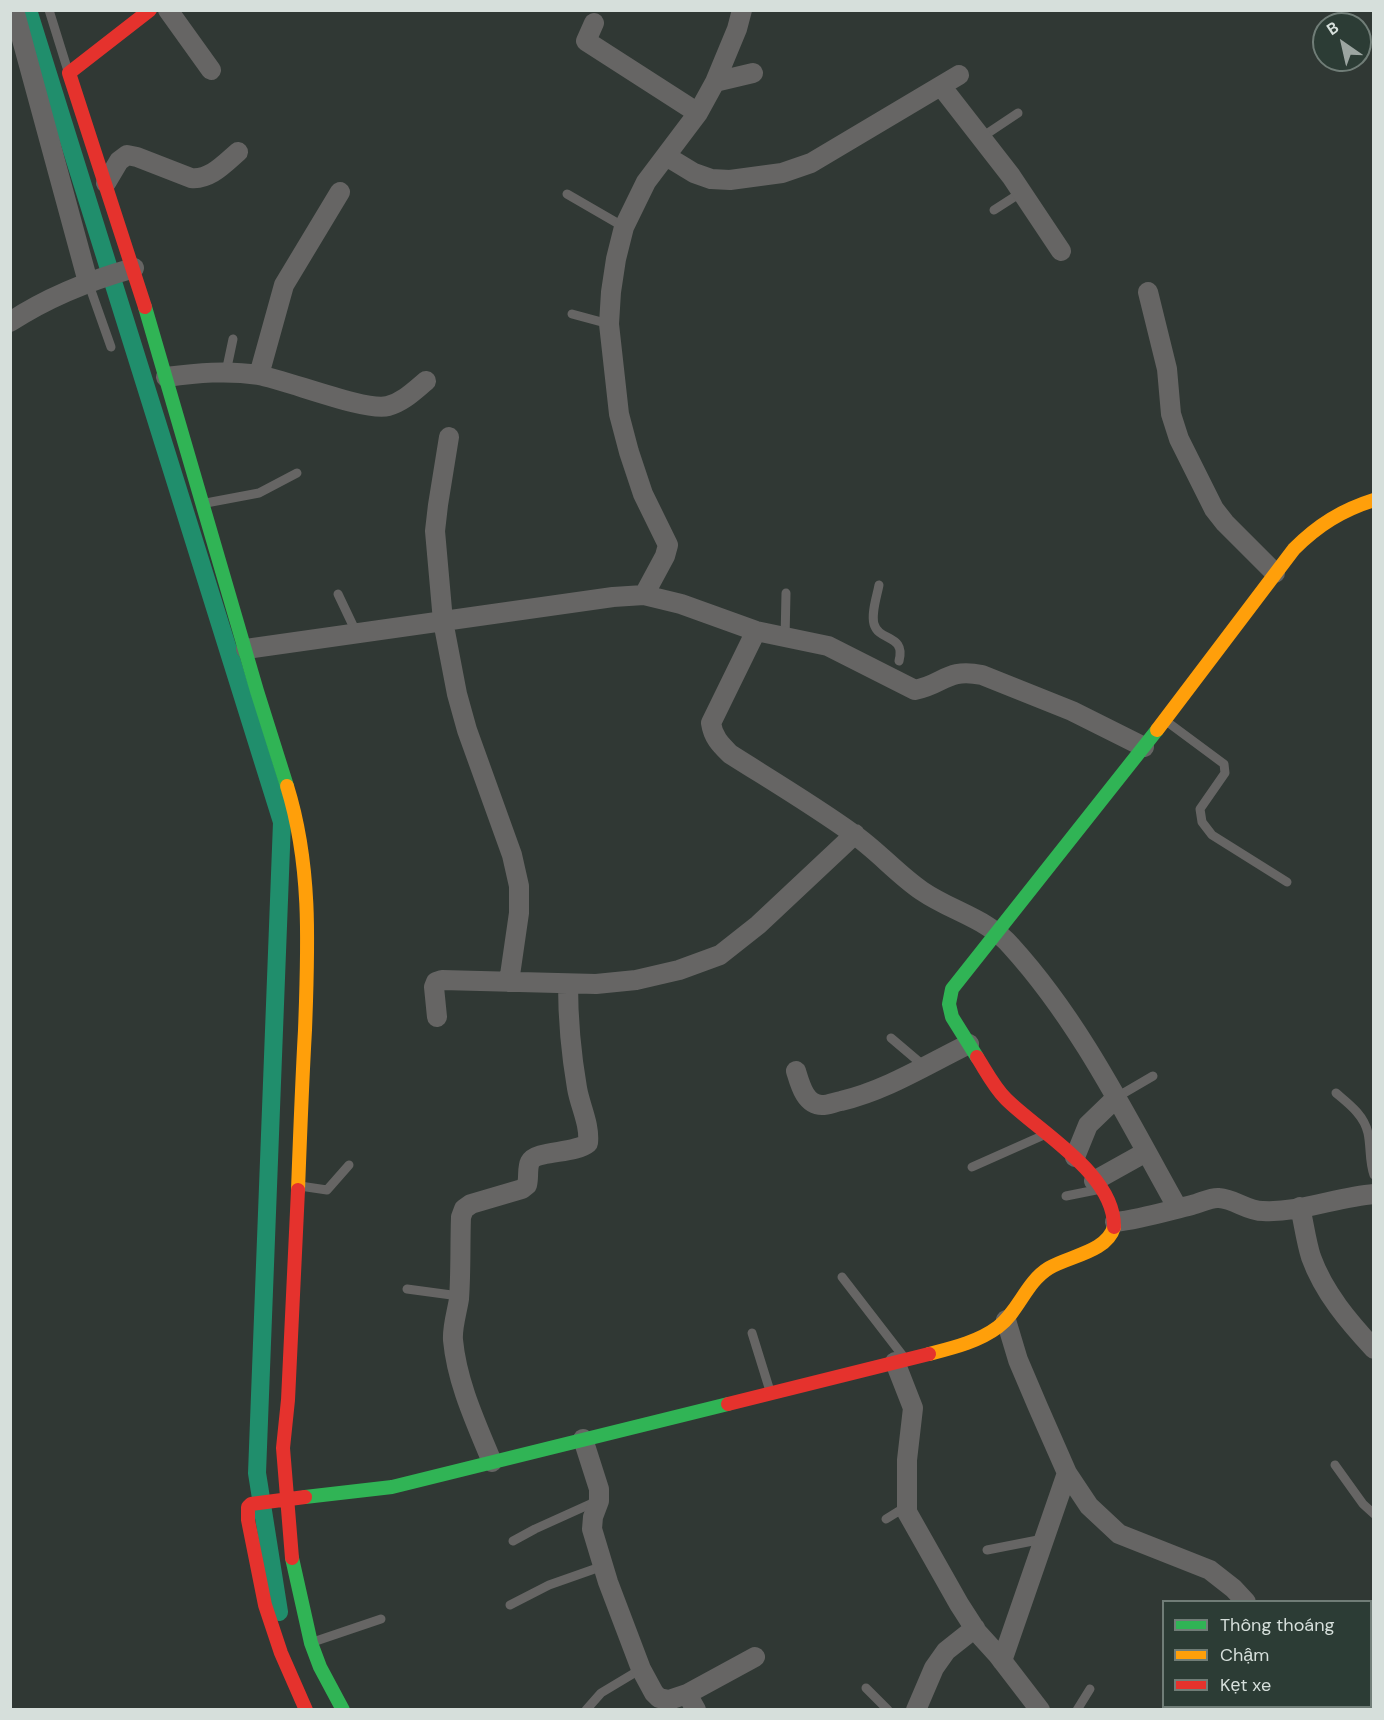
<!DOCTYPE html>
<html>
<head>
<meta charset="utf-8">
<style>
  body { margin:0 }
  #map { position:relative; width:1384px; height:1720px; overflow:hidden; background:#303834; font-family:"DM Sans",sans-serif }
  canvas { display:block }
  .frame { position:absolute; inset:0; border:12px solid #d6dfdb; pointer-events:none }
  .legend { position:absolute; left:1162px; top:1600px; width:210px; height:108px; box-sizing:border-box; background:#2c3c35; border:2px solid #707d77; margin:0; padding:8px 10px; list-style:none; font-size:18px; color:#d6dfdb }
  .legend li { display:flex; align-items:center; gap:12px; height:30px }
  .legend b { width:30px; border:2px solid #707d77 }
  .north { position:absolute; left:1312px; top:12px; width:60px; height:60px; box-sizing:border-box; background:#2c3c35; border:2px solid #707d77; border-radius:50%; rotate:326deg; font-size:16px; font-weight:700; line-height:24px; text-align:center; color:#d6dfdb }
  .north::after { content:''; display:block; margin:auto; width:21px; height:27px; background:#9ca5a1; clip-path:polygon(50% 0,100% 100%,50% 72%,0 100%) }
</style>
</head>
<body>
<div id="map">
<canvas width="1384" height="1720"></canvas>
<div class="frame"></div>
<ul class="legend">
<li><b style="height:8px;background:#30b455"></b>Thông thoáng</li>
<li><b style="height:8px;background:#ff9f0a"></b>Chậm</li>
<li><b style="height:8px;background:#e5322d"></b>Kẹt xe</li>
</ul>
<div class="north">B</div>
</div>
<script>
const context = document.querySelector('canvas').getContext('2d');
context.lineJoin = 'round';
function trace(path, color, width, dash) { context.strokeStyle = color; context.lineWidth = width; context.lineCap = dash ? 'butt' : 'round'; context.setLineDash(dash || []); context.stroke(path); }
trace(new Path2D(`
  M28,10L282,822L257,1473L279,1612`), '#208e6c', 18);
trace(new Path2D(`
  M49,10L68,71
  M982,137L1018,113
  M567,194L624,227
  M994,210L1022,192
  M88,282L111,347
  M572,314L609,324
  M226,372L233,339
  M206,503L259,493L297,473
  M879,585C877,596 871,613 874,624C879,642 906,634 899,661
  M338,594L357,634
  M785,639L786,593
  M1166,721L1224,764L1225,773L1200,809L1202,822L1212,835L1287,882
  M891,1038L924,1066
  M1336,1093C1349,1104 1364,1115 1368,1133C1371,1147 1369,1161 1374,1175
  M1117,1097L1153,1076
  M972,1167L1044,1135
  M300,1186L327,1190L349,1165
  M1066,1196L1096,1190
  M842,1277L903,1356
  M407,1289L459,1296
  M752,1333L770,1391
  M1335,1465L1363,1504L1374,1514
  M886,1519L907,1506
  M513,1541L535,1529L597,1501
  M987,1550L1043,1539
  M510,1605L549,1585L603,1566
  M313,1642L381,1619
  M866,1688L888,1710
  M586,1710L601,1693L641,1669
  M1077,1710L1090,1689`), '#666564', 9);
trace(new Path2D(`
  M14,10L88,282
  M168,10L211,70
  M594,23L586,41L698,113
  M715,82L753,73
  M941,86L1011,176L1061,251
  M666,156L694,173L711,179L730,180L782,173L811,163L959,75
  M106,183L119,161L127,155L137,157L191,178C210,180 224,164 238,152
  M1148,292L1167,369L1171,414L1179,439L1214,509L1225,523L1275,573
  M10,322C48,297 91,280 134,268
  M259,375L284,285L340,192
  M166,377C197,373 227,370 258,375C287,380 366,412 388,406C403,402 414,391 426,381
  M449,437L438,505L435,531L443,621L457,694L467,730L512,855L519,886V913L509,982
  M644,595L665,556L668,545L643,494L629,452L619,414L609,324L611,292L616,259L624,227L646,182L698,113L715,82L737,29L742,10
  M756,631L711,723C713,737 720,744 730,754C771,780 813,805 852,833C877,850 897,874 922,891C951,911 988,919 1011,946C1081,1023 1127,1118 1177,1207
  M246,649L613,597L644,595L681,604L756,631L828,646L915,690C945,684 946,668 982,675L1072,711L1144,747
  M437,1017L434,987L436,982L442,980L596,984L636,980L679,970L720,955L758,925L855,834
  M796,1071C800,1084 805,1105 822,1105C828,1105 835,1102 841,1101C887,1090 926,1065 969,1044
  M1075,1157L1088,1125L1117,1097
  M1094,1181L1146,1152
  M1300,1207C1304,1224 1306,1241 1311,1257C1324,1293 1349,1322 1374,1349
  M1115,1222C1142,1219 1167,1211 1192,1205C1201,1203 1211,1197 1219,1198C1235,1199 1247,1211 1263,1211C1300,1213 1337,1197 1374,1194
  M1006,1320L1018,1360L1038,1407L1067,1473L1089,1506L1119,1534L1210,1570L1233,1588L1246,1602
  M895,1362L913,1408L907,1460V1512L959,1604L977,1632L997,1654L1040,1710
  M583,1439L599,1489V1501L593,1517L592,1529L608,1582L641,1669L654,1693L659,1698L669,1700L687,1694L755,1657
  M492,1462C476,1423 457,1383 453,1340C452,1327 457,1312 459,1299C461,1272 460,1244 461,1217L464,1209L471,1204L522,1189L527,1185C529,1178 527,1168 530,1162C536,1150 575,1154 588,1143C590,1124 580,1106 577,1088C571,1053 568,1019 568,984
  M1002,1661L1067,1473
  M1370,1691H1374
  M687,1694L696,1710
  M916,1710L934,1668L946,1651L975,1628`), '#666564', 20);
trace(new Path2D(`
  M145,307L257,691L287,786
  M977,1057L952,1017L949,1004L952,989L1157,730
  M305,1497L392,1487L728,1404
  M292,1558L311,1643L320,1667L343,1710`), '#30b455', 14);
trace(new Path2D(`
  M1157,730L1294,549C1318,525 1342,510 1374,500
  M287,786C312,866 308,948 305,1030C302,1083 300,1136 298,1190
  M929,1354C952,1348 978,1342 998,1327C1019,1311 1026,1282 1049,1268C1069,1256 1107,1252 1114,1227`), '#ff9f0a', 14);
trace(new Path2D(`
  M145,307L69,73L150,10
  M977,1057C986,1071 994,1087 1006,1099C1039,1132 1115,1174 1114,1227
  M728,1404L929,1354
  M305,1497L251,1504L248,1507V1520L265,1605L281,1653L306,1710
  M292,1558L283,1448L288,1400L298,1190`), '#e5322d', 14);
</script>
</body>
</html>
